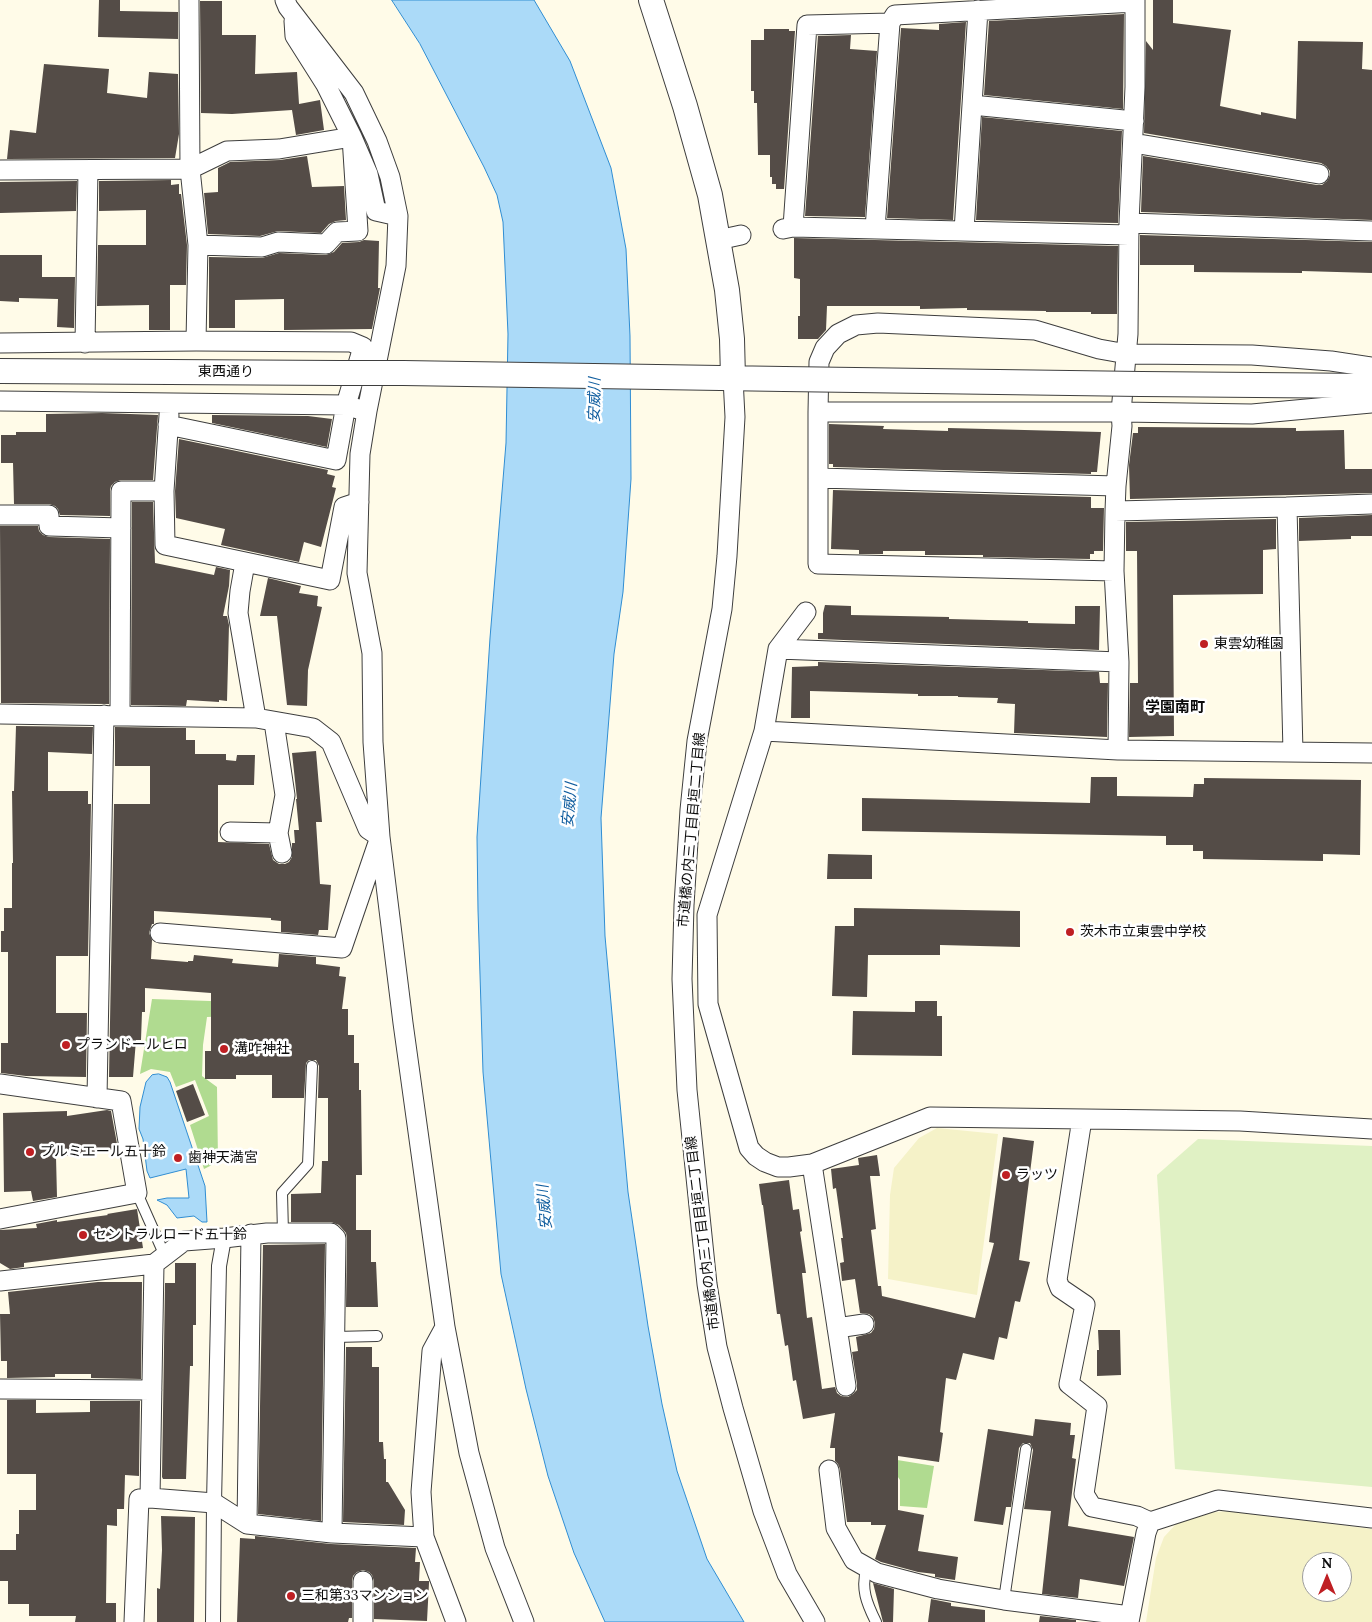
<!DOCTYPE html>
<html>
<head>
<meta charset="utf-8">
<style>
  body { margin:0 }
  #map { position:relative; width:1372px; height:1622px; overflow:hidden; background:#fffbe8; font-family:Lora,serif }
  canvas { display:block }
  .north { position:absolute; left:1302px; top:1552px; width:50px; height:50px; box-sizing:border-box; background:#fff; border:1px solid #9d9d9d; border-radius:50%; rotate:0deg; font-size:14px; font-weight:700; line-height:20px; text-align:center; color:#0b0b0b }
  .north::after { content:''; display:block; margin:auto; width:18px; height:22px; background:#bf1f23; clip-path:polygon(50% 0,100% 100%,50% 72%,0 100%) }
</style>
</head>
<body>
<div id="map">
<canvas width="1372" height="1622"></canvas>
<div class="north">N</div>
</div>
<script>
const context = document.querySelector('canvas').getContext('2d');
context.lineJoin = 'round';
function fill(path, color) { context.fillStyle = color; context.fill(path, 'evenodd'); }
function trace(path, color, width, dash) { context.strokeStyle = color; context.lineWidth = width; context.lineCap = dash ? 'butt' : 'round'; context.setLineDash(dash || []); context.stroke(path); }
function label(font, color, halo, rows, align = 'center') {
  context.font = font + ' Lora,"Noto Sans JP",serif'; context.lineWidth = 5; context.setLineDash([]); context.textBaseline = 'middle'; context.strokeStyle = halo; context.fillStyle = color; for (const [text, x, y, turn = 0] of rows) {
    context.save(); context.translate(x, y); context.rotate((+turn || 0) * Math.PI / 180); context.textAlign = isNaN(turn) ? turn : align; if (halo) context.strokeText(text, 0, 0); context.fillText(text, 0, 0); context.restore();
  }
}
fill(new Path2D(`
  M937,1128L998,1134L977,1295L888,1279L890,1195L894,1168L919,1138Z
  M1228,1511L1372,1529V1622H1146L1156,1558L1164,1537L1176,1524L1196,1514ZM1312,1562H1342V1592H1312Z`), '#f5f2c8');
fill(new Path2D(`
  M152,999L296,1004L265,1015L207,1017L203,1045L202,1076L217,1087L218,1162L204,1169L190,1125L209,1116L195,1080L176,1087L170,1072L151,1069L140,1074Z
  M885,1458L934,1466L927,1508L900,1506V1480Z`), '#b0db90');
fill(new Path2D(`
  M1198,1139L1372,1146V1487L1175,1469L1157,1175Z`), '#e0f1c4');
const water = new Path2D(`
  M392,0H534L570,61L611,168L626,249L630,336L631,479L623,592L614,654L601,818L605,936L628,1192L648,1326L662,1404L677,1471L707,1559L744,1622H605L574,1553L548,1476L526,1389L501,1274L483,1072L478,910L477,837L490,638L506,443L508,334L503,222L497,195L484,167L420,44Z
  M159,1074L167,1077L170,1082L205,1186L207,1222H202L194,1216L177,1218L167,1205L157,1200L167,1198H189L186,1169L150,1178L147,1171L143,1139L139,1129L140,1107L146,1082L152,1075Z`);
fill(water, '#abdaf8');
trace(water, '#308dd2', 1);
fill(new Path2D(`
  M99,0H120V11L178,12V39L98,37Z
  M1153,0H1173V23L1231,30L1220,106L1261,115V112L1296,119L1298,41L1363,42L1362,69L1372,70V220L1141,212L1143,156L1317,185H1322L1327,181L1330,175V171L1326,166L1321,163L1144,133L1146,41L1153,50Z
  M200,1H222V35H256L255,74L297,72L299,104L320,100L324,130L296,135L292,110L232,114L201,113Z
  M1124,14L1123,109L984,95L989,21Z
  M966,22L953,220L887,218L901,28L939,30V24Z
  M764,29H789V31H795L784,189H776V184H772V177H770V155H758L757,103H754V91H751V40H764Z
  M851,35L850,49L877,51L865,217L805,216L818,36Z
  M44,64L109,69L107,93L147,98L149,72L178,74L179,134L175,158L7,159L10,130L36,133Z
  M982,117L1122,131L1118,223L976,220Z
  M307,156L312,187L344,186L346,220L336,221L329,224L321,233L278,231L260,236L208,234L204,193L218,192V168L230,162L280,160Z
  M171,180V185L179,184V194H181L187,245L186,285H170V330H149V305L97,306L98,245H146V210L99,211V181Z
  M77,181L76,211L0,213V182Z
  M1140,235L1372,242V273L1302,271V273L1194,272V265H1140Z
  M794,238L1118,246L1117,314H1091V312H1046V311L967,310V308L920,309V306H827L826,330L818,339H798V316H800V279L794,278Z
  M364,240L379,241L378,288H380L372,329L284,330V299L235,300V328H209V257L262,258L279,253L326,255L334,252L342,243L359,242Z
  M0,255H42V277H75L74,328L57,327L58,299L19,298V302L0,301Z
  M102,413L158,415L153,480H121L115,482L111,486L110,490V516L60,515L58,509L55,506L49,504H14L13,463H1V435H16V432H46V414Z
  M212,415L308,416L332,419L327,447L212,423Z
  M829,424L884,426L883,429L948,431V428L1101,432L1097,472H1091V474L833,467V464H829Z
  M1138,427L1296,428V431L1344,430L1345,469H1372V493L1130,499L1129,465L1133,433H1138Z
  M179,439L328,470L327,474L335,476L332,487L336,488L321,547L304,542L299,562L221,545L225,529L176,518L175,491Z
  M833,490L1091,497V508H1104L1103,551H1094V554H1090V559L983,557V555H925V551H883V554H859V550L831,549Z
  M132,502H153L155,563L214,575L216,567L230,570L229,586L223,616H227L229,625L227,701L219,700V702L187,700L186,706L131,705Z
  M1372,515V536H1351V539L1299,541V518Z
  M1276,519V549L1263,550V594L1173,595L1174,736L1129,737L1130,683H1138L1137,551H1126V522Z
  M0,526H38L39,531L43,535L49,537L110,539L109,704L1,703Z
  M268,578L301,586L299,593L318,596L317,606L322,607L308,670L307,706L287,705L277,616H260Z
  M825,605L851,606V615L949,617V619L1028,621V623L1075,624V606H1100L1099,650L818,639V633H823V613Z
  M818,662L1099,672L1100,683H1108L1107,737L1014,733L1015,704L997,703L998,698L958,697V696H918V694L810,691V718H791L792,667L818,666Z
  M16,726L93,727L92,754L48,752V791H88V804H91L88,956H56V1013H87L86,1077L26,1076L1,1073V1043H8V952H1V931H4V908H12V863H13L12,791H14Z
  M115,727L186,728V740H195V754H226V760L236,761L237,755H255L254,785H218V842L269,844L273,860L279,864H285L289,862L292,857V843H295L294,830H299L296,799H297L292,753L316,751L322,822H316L320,884L331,885L328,930H319L318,935L281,932V921L271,920V918L154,911V924H152L149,933L152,940L151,959L188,962V961H193L194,955L233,959L232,963L278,967L279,954L316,957V964L340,967L339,976L346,977L342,1009H348V1035H354V1063H359V1090H361L362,1175H356V1230H371V1262H376L378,1307H346L347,1238L346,1233L339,1225L331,1222H291V1194L321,1193L322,1161H328V1098H318L319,1066L316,1060H309L306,1063L304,1098H272V1075H236V1079H205V1051H211V993L145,988V1012H142L141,1040H136L133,1077H109L114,804H150V766H115Z
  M1091,777H1117V796L1193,797L1194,784H1204V778L1361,780L1360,855L1323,854V861L1203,859V851H1193V845H1166V836L862,831V798L1090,803Z
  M828,854L872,855V879H827Z
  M854,908L1020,911V947L940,945V955H868L867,997L832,996L835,926H854Z
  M915,1001H937V1016H942V1056L852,1055L853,1011L915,1012Z
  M193,1084L205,1115L187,1122L176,1091Z
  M107,1110L111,1111L118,1149L56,1157L57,1197L33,1201L31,1191L4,1192L3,1113L67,1111V1116Z
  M1003,1137L1034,1141L1019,1260L1030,1262L1020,1302L1015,1301L1007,1339L999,1337L994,1360L963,1353L956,1380L946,1378L940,1432L943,1433L939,1462L898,1456V1510L924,1515L918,1551L958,1557L955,1580L935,1577V1574L918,1572L881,1562L875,1559L886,1525H871V1522H847L840,1469L838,1464L835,1461V1448H830L835,1413L803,1419L796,1380L793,1381L788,1345L785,1346L780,1314H777L763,1205H762L759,1184L789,1180L793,1210L799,1209L802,1231L800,1232L806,1273H802L807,1318L812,1317L822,1389L835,1387L837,1393L841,1396L848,1397L853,1394L857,1390V1384L852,1352L858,1351L856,1337L871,1333L874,1329L875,1323L873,1317L869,1314L860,1313L855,1279L842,1281L840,1263L844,1262L841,1238H843L836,1188L833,1189L831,1169L859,1165L858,1158L877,1155L880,1176H870L876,1229L871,1230L878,1286H881L882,1296L975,1318L994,1243L989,1242Z
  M137,1209L143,1248L24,1263V1267L10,1269L0,1263V1230L37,1228L36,1224L57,1220V1222L108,1215L107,1214Z
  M325,1244L321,1521L258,1514L263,1245Z
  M175,1263H196V1325H193V1366H190L186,1479H163L162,1477L165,1283H175Z
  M98,1282H142L141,1379L91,1378V1374H55V1377L7,1378V1361H1L0,1314H10L8,1292Z
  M1098,1330H1120L1121,1375L1097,1376V1350H1099Z
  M346,1347H372V1367H379V1442H383L384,1459H386V1482H388L405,1510L404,1525L343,1522Z
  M7,1400H36V1413L90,1412V1401H140L139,1476L125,1475L124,1509H117V1526L107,1525L106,1603H116V1622H75L76,1616H29V1604H8V1581H0V1550H16V1534H19V1510H36V1474H7Z
  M1035,1419L1071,1423L1070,1435H1075L1072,1458L1076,1459L1068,1526L1134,1537L1124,1586L1080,1579L1078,1598L1042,1594L1051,1511L1024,1509L1033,1450L1030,1443H1023L1019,1448L1011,1507H1006L1003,1525L974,1521L988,1429L1033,1436Z
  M161,1516L195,1517L194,1622H157V1588L160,1589L162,1550Z
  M255,1536L331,1544L416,1548L415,1562H420L419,1581H429V1583L427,1621L374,1619V1581L372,1575L369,1572L363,1570L357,1572L353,1576L352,1581V1618H349L348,1622H237L240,1538L255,1539Z
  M873,1583L894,1589L893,1622H883Z
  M931,1599L951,1603V1606L985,1610V1622H928Z
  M1040,1616L1076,1620V1622H1039Z`), '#544c47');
const service = new Path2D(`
  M137,1193L165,1256
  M283,1233L282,1193L308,1164L312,1066
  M335,1337L377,1336
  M867,1567C860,1588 867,1604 876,1622
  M1004,1600L1026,1449`);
const pedestrian = new Path2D(`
  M213,1622L214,1503L219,1266L224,1238`);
const minor = new Path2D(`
  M189,0L190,169L198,245L196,341
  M285,0L288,7L354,93L377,141L390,177L398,216L396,266L367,411L360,454L357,573L372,653L373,742L380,837L403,1023L445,1327L469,1453L495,1548L524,1622
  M972,105L1134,121
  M1133,143L1319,174
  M0,170L190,169L227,151L279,149L352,137L368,174L376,211L398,216
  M1129,223L1372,231
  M793,227L807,25L890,23L895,15L1135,2
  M783,229L793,227L1129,235
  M875,229L890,23
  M964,231L978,10
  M718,240L741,235
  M198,245L262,247L278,242L326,244L337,232L358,231L352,137L326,85L295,36L294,21
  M0,343L196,341L351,342L363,347L346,405L336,460L168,425
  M85,343L88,170
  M733,378L735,417L727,556L722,609L697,741L690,810L684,905L682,979L687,1090L707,1284L717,1347L733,1408L763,1511L787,1574L815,1622
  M0,401L346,405L358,409
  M818,412L819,362L825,348L838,334L856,325L878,323L1035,330L1099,349L1127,354L1252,355L1331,361L1372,367
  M818,478L1116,486
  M164,491L165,545L330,580L344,507L359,502
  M1287,507L1372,504
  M1115,511L1287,507L1293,752
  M0,515H49V526L121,528
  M245,563L240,591L238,613L256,718
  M1114,571L818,564V412H1121L1252,414L1372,403
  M778,649L806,612
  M1119,662L778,649L764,731L707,915L708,1004L749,1148L756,1156L765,1162L778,1167H789L812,1164L930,1117L1240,1121L1372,1129
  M0,714L256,718L313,728L331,742L368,829L380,837L342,948L160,933
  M120,715L121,491H164L169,415
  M274,722L285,795L278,833L282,853
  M764,731L1118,750L1372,753
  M1118,750L1119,662L1114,571L1115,511L1116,486L1122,426L1121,412L1128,334L1129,223L1135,87V0
  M230,832L278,833
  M0,1084L121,1101L137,1193L0,1219
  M97,1098L104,715
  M1082,1119L1057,1280L1060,1288L1085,1305L1069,1384L1097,1406L1084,1494L1092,1507L1137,1516L1150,1522L1218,1500L1372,1518
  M812,1164L846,1386
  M154,1264L184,1241L224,1238L267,1233H331L336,1238L332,1533
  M0,1281L154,1264L150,1498L139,1499L134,1622
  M837,1328L864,1324
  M0,1389L152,1390
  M829,1470L836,1528L854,1560L877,1573L938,1589L1004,1600L1130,1616
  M150,1498L214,1503L247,1524L332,1533L424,1537L421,1492L432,1351L445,1327
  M247,1524L251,1234
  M424,1537L456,1622
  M363,1622V1581
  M1129,1622L1146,1533L1150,1522`);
const tertiary = new Path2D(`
  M651,0L685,106L710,195L727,290L732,339L733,378
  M0,371L339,373
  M403,373L784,379
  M1141,384L1372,386`);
trace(service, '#3e3e3e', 12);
trace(pedestrian, '#3e3e3e', 16);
trace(minor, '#3e3e3e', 21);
trace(tertiary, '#3e3e3e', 26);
trace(service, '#fff', 10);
trace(pedestrian, '#fff', 14);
trace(minor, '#fff', 19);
trace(tertiary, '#fff', 24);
const tertiaryBridge = new Path2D(`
  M339,373H403
  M784,379L1141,384`);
trace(tertiaryBridge, '#3e3e3e', 26, []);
trace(tertiaryBridge, '#fff', 24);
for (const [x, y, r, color] of [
  [1204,644,5,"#bf1f23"],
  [1070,932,5,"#bf1f23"],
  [66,1045,5,"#bf1f23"],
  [224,1049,5,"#bf1f23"],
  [30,1152,5,"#bf1f23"],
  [178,1158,5,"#bf1f23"],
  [1006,1175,5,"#bf1f23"],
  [83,1235,5,"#bf1f23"],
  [291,1596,5,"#bf1f23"]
]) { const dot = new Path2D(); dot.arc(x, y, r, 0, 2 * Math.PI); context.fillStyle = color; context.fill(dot); trace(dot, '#fff', 2); }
label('14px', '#0b0b0b', '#fff', [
  ["東西通り",226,372],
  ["市道橋の内三丁目目垣二丁目線",692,830,-85],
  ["市道橋の内三丁目目垣二丁目線",703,1233,-97]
]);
label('14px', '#0b0b0b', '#fff', [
  ["東雲幼稚園",1214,644],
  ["茨木市立東雲中学校",1080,932],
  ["プランドールヒロ",76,1045],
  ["溝咋神社",234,1049],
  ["プルミエール五十鈴",40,1152],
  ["歯神天満宮",188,1158],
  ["ラッツ",1016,1175],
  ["セントラルロード五十鈴",93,1235],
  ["三和第33マンション",301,1596]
], 'left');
label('italic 15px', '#115e9f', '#fff', [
  ["安威川",595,400,-89],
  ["安威川",570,805,-85],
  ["安威川",545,1207,-95]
]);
label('bold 15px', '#0b0b0b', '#fff', [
  ["学園南町",1175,708]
]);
</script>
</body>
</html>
